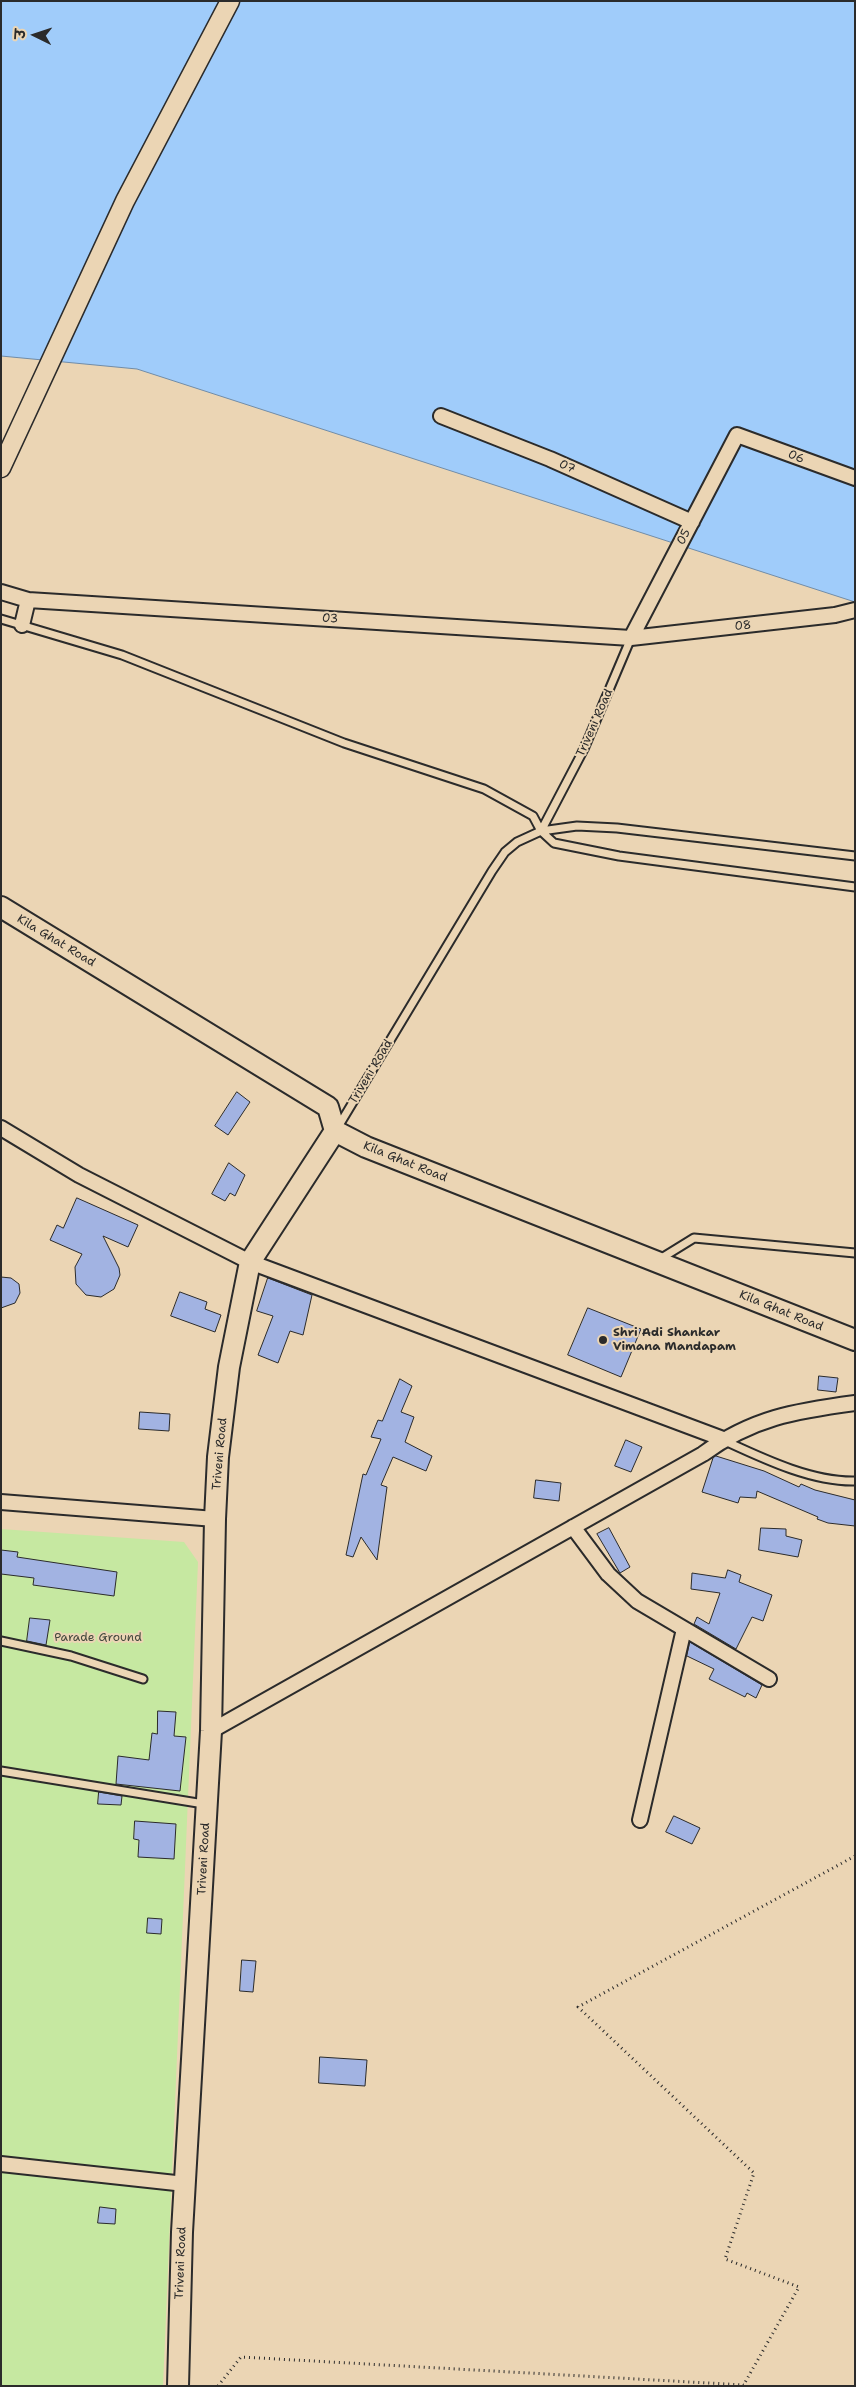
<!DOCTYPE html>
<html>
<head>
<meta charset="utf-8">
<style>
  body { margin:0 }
  #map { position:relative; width:856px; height:2387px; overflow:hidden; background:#ebd5b4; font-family:"Shantell Sans","Playpen Sans Deva",sans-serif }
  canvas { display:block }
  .frame { position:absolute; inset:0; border:2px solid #2b2b2b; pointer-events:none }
  .north { position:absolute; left:10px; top:10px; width:50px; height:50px; -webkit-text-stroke:4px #ebd5b4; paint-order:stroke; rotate:274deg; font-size:14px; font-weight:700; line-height:20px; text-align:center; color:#2b2b2b }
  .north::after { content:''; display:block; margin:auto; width:18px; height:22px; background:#2b2b2b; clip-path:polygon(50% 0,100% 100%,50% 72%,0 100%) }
</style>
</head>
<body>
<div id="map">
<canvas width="856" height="2387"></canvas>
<div class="frame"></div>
<div class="north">उ</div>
</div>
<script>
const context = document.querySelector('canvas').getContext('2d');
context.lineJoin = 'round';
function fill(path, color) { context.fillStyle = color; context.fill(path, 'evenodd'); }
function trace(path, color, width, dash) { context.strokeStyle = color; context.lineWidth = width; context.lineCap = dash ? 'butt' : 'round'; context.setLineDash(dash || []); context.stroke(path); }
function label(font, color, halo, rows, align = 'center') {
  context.font = font + ' "Shantell Sans",sans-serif'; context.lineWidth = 4; context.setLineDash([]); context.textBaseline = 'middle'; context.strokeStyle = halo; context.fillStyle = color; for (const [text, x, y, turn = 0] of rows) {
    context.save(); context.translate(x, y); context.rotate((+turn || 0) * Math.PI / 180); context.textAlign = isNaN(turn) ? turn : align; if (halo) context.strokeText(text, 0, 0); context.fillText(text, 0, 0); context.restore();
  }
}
fill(new Path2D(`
  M1,1529L184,1542L198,1562L163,2386H1Z`), '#c6e8a1');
const water = new Path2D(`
  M1,1H855V602L137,369L1,356Z`);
fill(water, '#a0ccfa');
trace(water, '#718ca7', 1);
const building = new Path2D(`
  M237,1092L250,1102L228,1135L215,1126Z
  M229,1163L245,1175L235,1196L230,1193L225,1201L212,1194Z
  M77,1198L138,1225L128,1247L103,1236L119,1268L120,1275L114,1289L101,1297L86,1295L76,1284L75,1267L82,1254L50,1240L57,1225L63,1228Z
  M1,1277L11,1278L19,1284L20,1293L15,1303L1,1308Z
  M268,1278L312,1295L303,1335L290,1331L278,1363L258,1355L273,1316L257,1311Z
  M180,1292L207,1302L205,1309L221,1315L215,1332L171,1316Z
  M588,1308L641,1329L621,1377L568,1355Z
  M819,1376L838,1378L836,1392L818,1390Z
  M400,1379L412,1386L401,1412L414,1417L405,1442L432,1456L426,1471L393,1457L381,1485L387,1487L377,1560L361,1537L353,1557L346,1555L363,1474L366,1475L381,1439L371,1437L378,1420L382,1421Z
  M140,1412L170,1414L169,1431L139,1429Z
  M626,1440L642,1447L631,1472L615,1466Z
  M716,1456L764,1471L799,1487L801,1484L815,1490L855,1500V1526L828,1523L817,1519L818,1517L757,1491L756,1498L740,1497L738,1503L702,1492L713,1458Z
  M536,1480L561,1483L559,1501L534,1498Z
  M609,1528L630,1567L620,1573L597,1534Z
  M761,1528L786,1529V1536L802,1540L798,1557L759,1550Z
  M1,1550L18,1552L17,1557L117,1572L114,1596L33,1585L34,1578L1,1574Z
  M728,1570L741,1575L739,1582L772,1595L763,1621L752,1617L736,1649L694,1624L697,1617L709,1624L720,1593L691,1589L692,1573L725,1578Z
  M30,1618L50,1620L46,1645L27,1641Z
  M690,1642L762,1685L756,1698L747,1693L745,1697L709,1679L714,1669L687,1656Z
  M158,1711L176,1712L174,1736L186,1737L180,1791L116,1784L118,1756L149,1760L152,1733L157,1734Z
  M99,1792L122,1796L121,1805L98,1804Z
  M674,1816L700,1828L692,1844L666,1832Z
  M135,1821L176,1824L174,1859L138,1857L139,1840L134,1839Z
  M148,1918L162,1919L161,1934L147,1933Z
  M242,1960L256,1961L253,1992L240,1991Z
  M320,2057L367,2060L365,2086L319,2083Z
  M100,2207L116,2209L115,2224L98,2223Z`);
fill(building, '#a2b3e2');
trace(building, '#2b2b2b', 1);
const service = new Path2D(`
  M1,619L122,655L344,743L484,789L533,816L541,831L554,843L619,856L855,887
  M541,831L577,826L617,828L855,856
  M338,1127L492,871L505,852L517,842L541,831L584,749L631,638
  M660,1259L694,1238L855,1253
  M725,1441C764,1459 812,1482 855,1481
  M1,1641L71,1656L143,1679
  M1,1771L204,1804`);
const minor = new Path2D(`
  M441,416L550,459L692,522
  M1,592L28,600L631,638L835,615L855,610
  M22,625L28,600
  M631,638L737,435L855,478
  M1,1128L79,1175L250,1262L723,1439
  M1,1502L215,1519
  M573,1527L608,1574L637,1601L769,1679
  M211,1731L703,1454C752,1418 795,1411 855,1403
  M640,1820L684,1629
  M1,2164L185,2184`);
const tertiary = new Path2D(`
  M1,468L125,201L230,1`);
const secondary = new Path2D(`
  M1,907L328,1107L335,1131L366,1147L855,1340
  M178,2386L182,2232L211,1731L215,1519L218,1457L229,1367L250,1262L335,1131`);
trace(service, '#2b2b2b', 11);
trace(minor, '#2b2b2b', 18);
trace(tertiary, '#2b2b2b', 21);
trace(secondary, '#2b2b2b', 24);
trace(new Path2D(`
  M218,2386L241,2357L744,2385
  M743,2386L799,2287L725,2259L754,2173L578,2007L855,1856`), '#2b2b2b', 3, [1, 4]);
trace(service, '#ebd5b4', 7);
trace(minor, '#ebd5b4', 14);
trace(tertiary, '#ebd5b4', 18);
trace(secondary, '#ebd5b4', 20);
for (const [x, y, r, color] of [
  [603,1340,5,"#2b2b2b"]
]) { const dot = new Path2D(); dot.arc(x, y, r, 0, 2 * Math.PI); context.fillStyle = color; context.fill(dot); trace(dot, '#ebd5b4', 2); }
label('12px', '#2b2b2b', '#ebd5b4', [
  ["06",796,457,21],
  ["07",567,467,24],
  ["05",684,537,-63],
  ["03",330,619,4],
  ["08",743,626,-6],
  ["Triveni Road",595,723,-66],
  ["Kila Ghat Road",56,941,31],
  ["Triveni Road",371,1072,-59],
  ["Kila Ghat Road",405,1162,22],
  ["Kila Ghat Road",781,1311,22],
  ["Triveni Road",220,1454,-85],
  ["Triveni Road",204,1859,-87],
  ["Triveni Road",181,2263,-88]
]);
label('bold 12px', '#2b2b2b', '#ebd5b4', [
  ["Shri Adi Shankar",613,1333],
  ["Vimana Mandapam",613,1347]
], 'left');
label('12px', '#42473d', '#ebd5b4', [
  ["Parade Ground",98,1638]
]);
</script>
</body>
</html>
